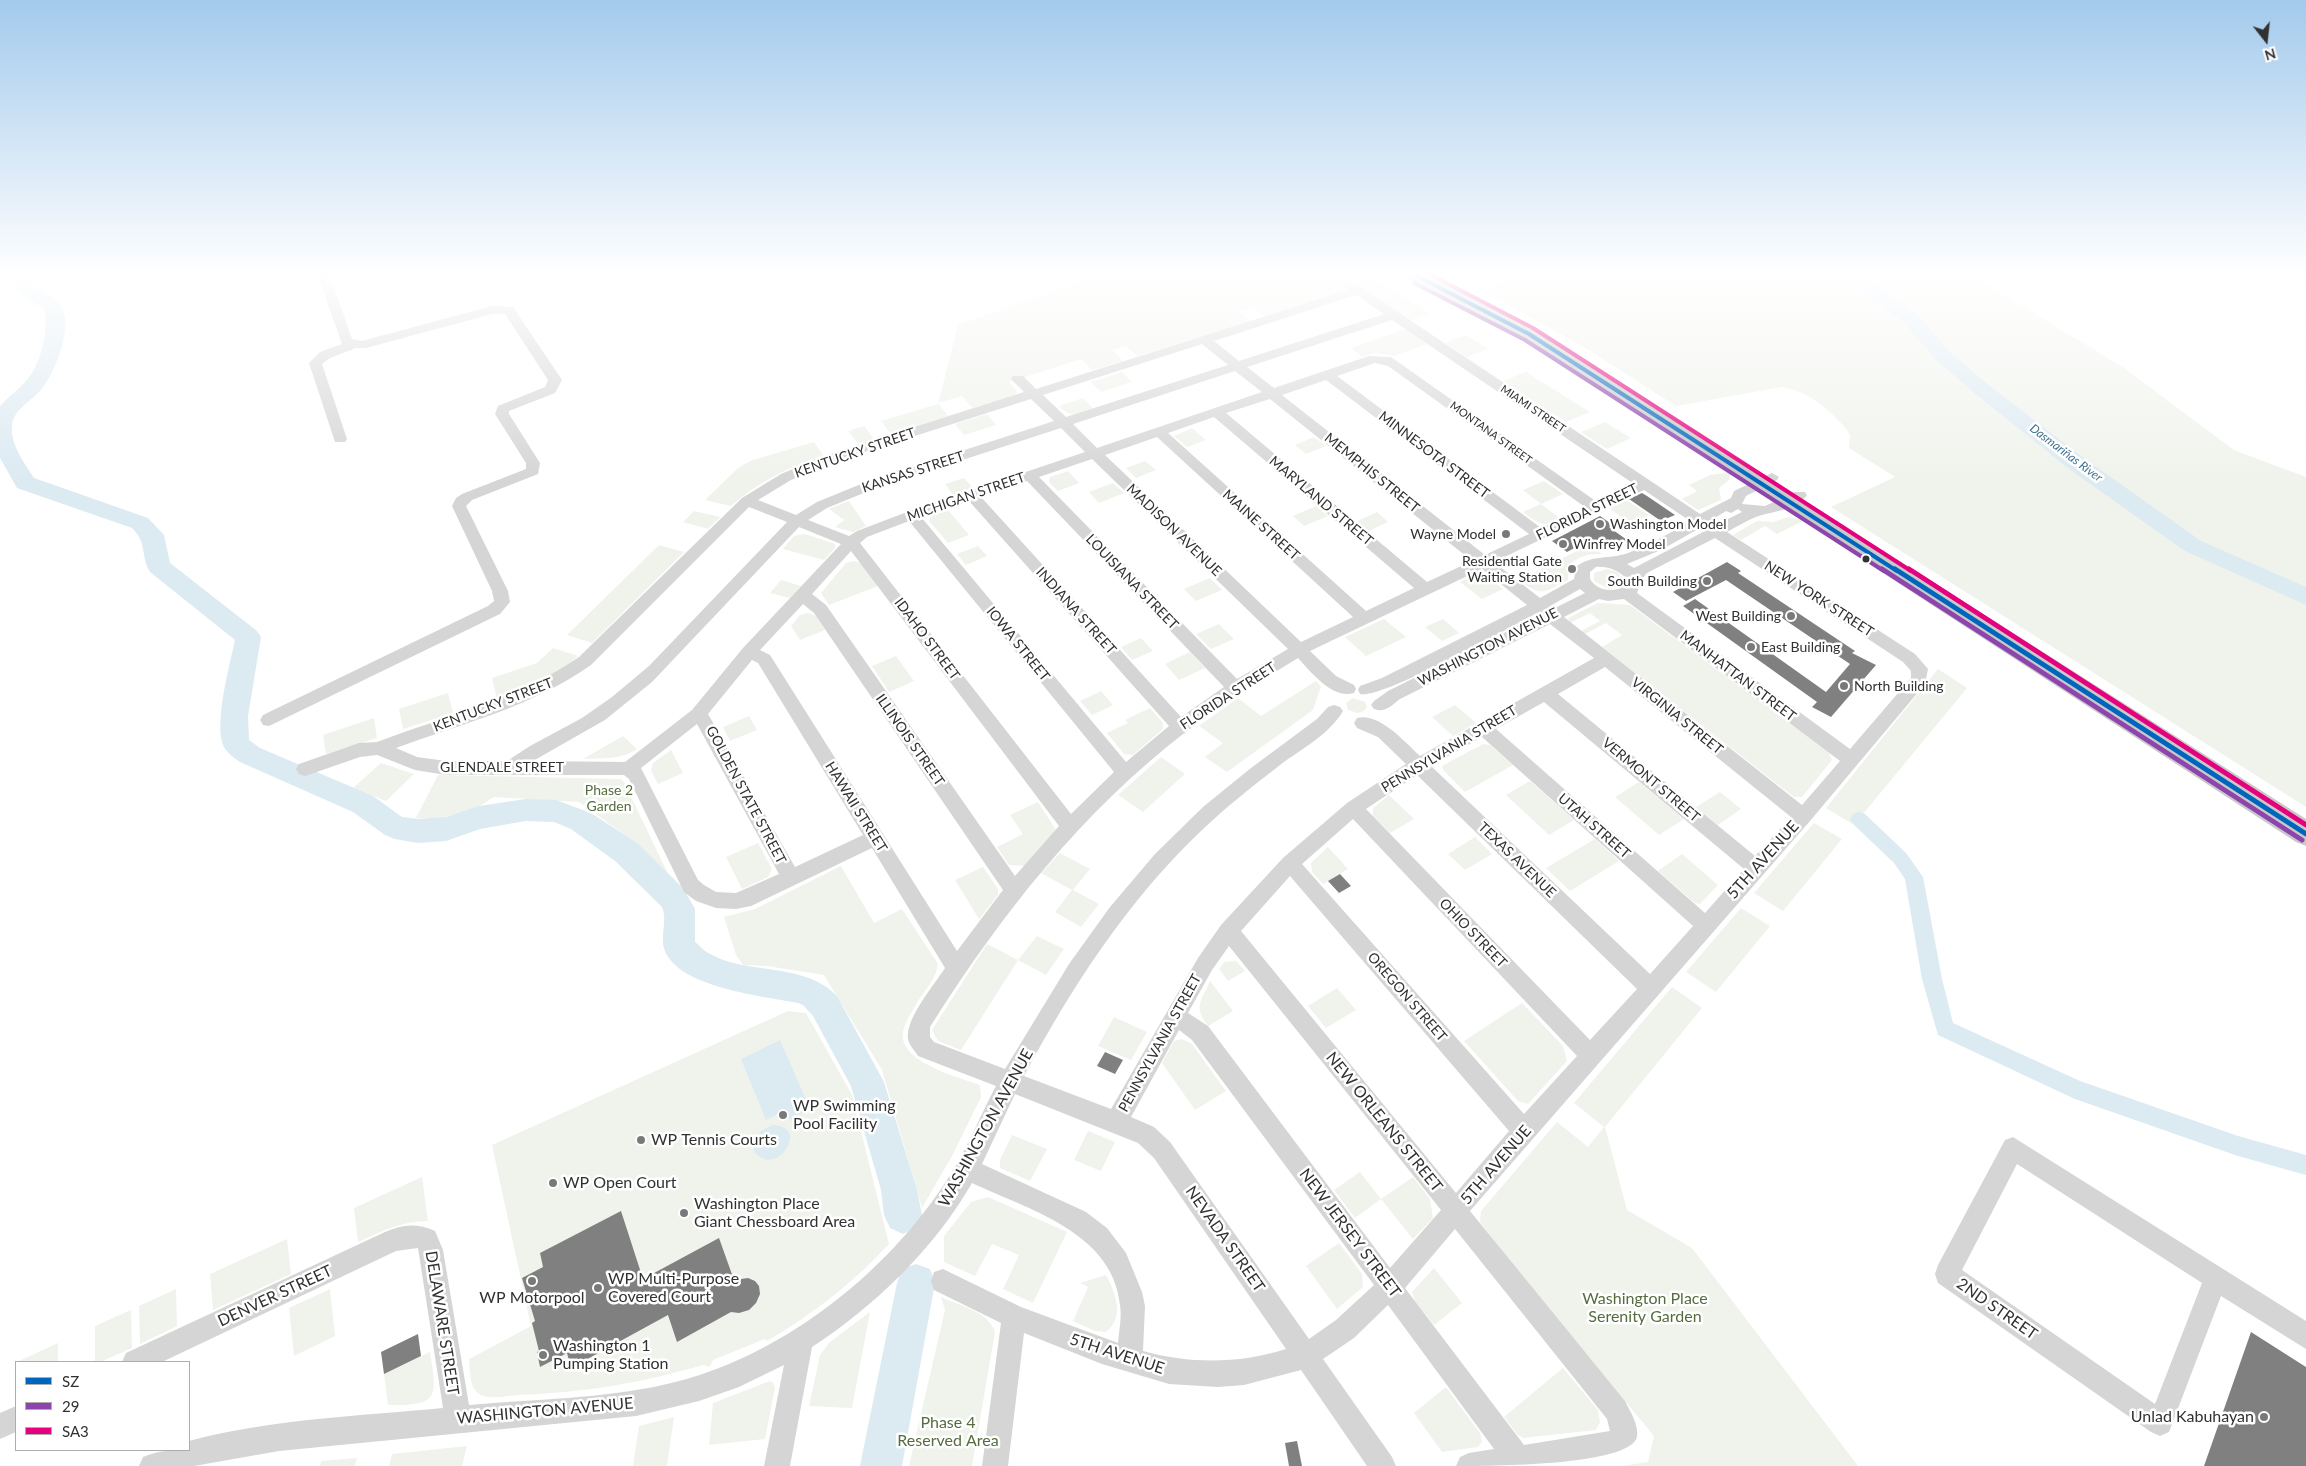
<!DOCTYPE html>
<html>
<head>
<meta charset="utf-8">
<style>
  body { margin:0 }
  #map { position:relative; width:2306px; height:1466px; overflow:hidden; background:#fff; font-family:Lato,sans-serif }
  canvas { display:block }
  .legend { position:absolute; left:15px; top:1361px; width:175px; height:90px; box-sizing:border-box; background:#fff; border:1px solid #adadad; margin:0; padding:6px 9px; list-style:none; font-size:15px; color:#313131 }
  .legend li { display:flex; align-items:center; gap:10px; height:25px }
  .legend b { width:25px; border:1px solid #adadad }
  .north { position:absolute; left:2241px; top:15px; width:50px; height:50px; -webkit-text-stroke:4px #fff; paint-order:stroke; rotate:164deg; font-size:14px; font-weight:700; line-height:20px; text-align:center; color:#313131 }
  .north::after { content:''; display:block; margin:auto; width:18px; height:22px; background:#313131; clip-path:polygon(50% 0,100% 100%,50% 72%,0 100%) }
</style>
</head>
<body>
<div id="map">
<canvas width="2306" height="1466"></canvas>
<ul class="legend">
<li><b style="height:6px;background:#0065bd"></b>SZ</li>
<li><b style="height:6px;background:#8e44ad"></b>29</li>
<li><b style="height:6px;background:#e5007d"></b>SA3</li>
</ul>
<div class="north">N</div>
</div>
<script>
const context = document.querySelector('canvas').getContext('2d');
context.lineJoin = 'round';
function fill(path, color) { context.fillStyle = color; context.fill(path, 'evenodd'); }
function trace(path, color, width, dash) { context.strokeStyle = color; context.lineWidth = width; context.lineCap = dash ? 'butt' : 'round'; context.setLineDash(dash || []); context.stroke(path); }
function label(font, color, halo, rows, align = 'center') {
  context.font = font + ' Lato,sans-serif'; context.lineWidth = 5; context.setLineDash([]); context.textBaseline = 'middle'; context.strokeStyle = halo; context.fillStyle = color; for (const [text, x, y, turn = 0] of rows) {
    context.save(); context.translate(x, y); context.rotate((+turn || 0) * Math.PI / 180); context.textAlign = isNaN(turn) ? turn : align; if (halo) context.strokeText(text, 0, 0); context.fillText(text, 0, 0); context.restore();
  }
}
fill(new Path2D(`
  M1096,276H1369L1430,313L1411,320L1347,278L1336,281L1346,288V291L1265,317L1252,307L1239,311L1251,321L1137,356L1126,346L1112,350L1123,361L1092,370L1081,359L1009,382L1017,391L1016,395L972,408L962,396L938,403L948,416L891,434L881,421L938,404L958,325Z
  M1514,276H1973L2124,368L2234,450L2306,477V807L1831,507L1895,477L1849,448L1850,435L1847,430C1831,410 1808,391 1782,387L1676,406L1581,345L1481,291Z
  M1406,329L1427,344L1394,356L1376,353L1362,357L1351,348Z
  M1466,335L1488,349L1467,357L1445,343Z
  M1122,372L1132,382L1101,392L1091,382Z
  M1526,372L1590,412L1566,422L1503,381Z
  M1083,398L1093,408C1077,413 1072,419 1059,406Z
  M987,414L996,425L964,435L955,424Z
  M1605,422L1631,438L1607,449L1581,432Z
  M864,426L874,439L858,444L848,431Z
  M1192,428L1206,440L1187,447L1174,436Z
  M1314,437L1326,446L1306,454L1295,445Z
  M814,442L823,455C790,467 757,482 731,506L705,500L738,468L750,461Z
  M1145,461L1156,470L1136,478L1126,468Z
  M1068,471L1079,483L1058,491L1049,482L1050,477Z
  M1731,472L1729,480L1719,488L1721,500L1698,510L1682,499L1697,491L1689,485L1710,475Z
  M964,478L974,489L954,496L945,484Z
  M1544,481L1563,494L1541,504L1561,519C1542,528 1539,524 1523,512L1541,504L1523,490Z
  M1113,483L1124,493L1099,503L1089,492Z
  M1626,500L1649,515L1631,524L1609,508Z
  M849,501L866,526L853,532L835,527L844,520L829,509Z
  M1316,506L1328,516L1304,526L1293,516Z
  M948,510L969,535L948,543L929,521L931,516Z
  M694,511L720,517L708,529L683,522Z
  M1377,512L1388,522L1369,531L1357,521Z
  M1788,517L1805,520L1777,534L1765,526L1741,540L1733,535L1757,521L1773,522Z
  M805,534L835,544V548L824,560L783,549L794,536Z
  M659,545L684,552L592,643L567,635Z
  M1589,545L1602,554C1588,554 1575,556 1568,569V580C1543,592 1543,598 1519,580Z
  M978,546L987,556L966,565L957,554Z
  M854,561L861,563L878,586L829,605L821,593L846,563Z
  M1607,569L1617,572L1623,578L1621,587L1609,589L1594,581V573Z
  M1477,574L1487,576L1503,589L1482,599L1460,582Z
  M1210,578L1222,590L1196,601L1184,589Z
  M781,580L801,586L790,598L770,593Z
  M1598,603L1630,605L1829,753L1832,760L1802,797H1794L1602,647L1622,635L1606,623L1585,634L1581,631L1600,621L1590,613L1570,623L1568,618Z
  M808,613L816,616L825,630L800,640L791,626L800,615Z
  M1384,619L1406,637L1366,656L1345,637Z
  M1443,619L1459,633L1442,641L1425,627Z
  M1219,624L1234,639L1211,649L1196,634Z
  M1141,638L1153,651L1132,660L1121,647Z
  M553,648L578,656C555,676 527,689 497,699L492,678L537,663Z
  M1190,652L1205,668L1179,680L1165,664Z
  M896,656L914,681L889,692L872,666Z
  M1938,669L1967,688L1854,825L1826,808Z
  M1316,681L1321,686L1313,710L1227,772L1205,757L1223,743L1199,726L1238,698L1261,716Z
  M1101,691L1113,705L1092,715L1080,701Z
  M448,693L453,713L403,729L399,709Z
  M1353,698L1365,702L1367,707L1364,711L1358,713L1348,710L1346,703Z
  M1455,705L1476,723L1453,736L1432,717Z
  M1150,708L1163,723V729L1133,755L1124,754L1107,733L1128,723L1125,720Z
  M749,716L757,730L730,741L723,727Z
  M374,718L377,738L326,754L323,735Z
  M623,736L637,749C620,760 603,758 583,759Z
  M1483,744L1490,745L1513,765L1465,792L1443,770L1442,766Z
  M671,750L683,773L658,784L651,770L653,763Z
  M1161,757L1185,774L1143,812L1118,795Z
  M381,763L414,774L386,801L353,788Z
  M438,775L621,779L624,782L680,899L629,838L579,802L494,797L478,807L457,814L434,819L416,818Z
  M1530,781L1574,820L1549,835L1506,795Z
  M1639,782L1684,819L1659,835L1615,797Z
  M1720,792L1741,809L1718,825L1696,807Z
  M1389,795L1414,819L1390,833L1373,816V808Z
  M1038,802L1056,830L1025,866L1009,865L997,847L1023,834L1010,815Z
  M1814,823L1842,839L1783,911L1754,893Z
  M1475,837L1492,854L1465,870L1448,854Z
  M1595,839L1619,861L1570,891L1546,868Z
  M758,843L772,869L768,877L742,889L726,857Z
  M1328,847L1348,869L1323,884L1312,872L1311,863Z
  M1060,853L1090,869L1073,890L1099,904L1081,927L1055,912L1072,890L1041,873Z
  M1682,854L1718,885L1700,904L1695,903L1658,871Z
  M841,866L874,923L902,909L938,964C936,979 926,989 918,1001C913,1010 905,1022 903,1032C898,1062 958,1077 980,1085L981,1097L952,1156L922,1208L882,1070L824,975L767,966L743,965L736,955L724,917L755,909Z
  M983,867L998,889V895L979,919L955,880Z
  M1741,908L1770,926L1716,992L1686,972Z
  M1037,936L1064,949L1046,975L1018,960L961,1050L938,1041L932,1030L987,944L1018,960Z
  M1236,961L1245,971L1228,981L1219,969L1224,962Z
  M1210,981L1233,1011L1208,1026C1193,1007 1201,1001 1210,981Z
  M1672,987L1702,1008L1605,1127L1627,1210L1692,1248L1858,1466H1621L1648,1462L1654,1436L1511,1263L1480,1222L1481,1211L1557,1122L1588,1147L1604,1127L1574,1103Z
  M1337,988L1356,1010L1326,1028L1308,1006Z
  M1522,1003L1563,1046L1567,1061L1528,1104L1518,1101L1464,1041Z
  M788,1011L806,1013L852,1095L889,1244C853,1283 813,1314 767,1341L765,1339L713,1360L710,1367L703,1365C638,1384 586,1392 518,1395C506,1396 486,1401 477,1392C469,1385 470,1369 469,1359L531,1326L492,1145Z
  M1114,1017L1147,1032L1131,1060L1098,1046Z
  M1182,1039L1192,1044L1226,1091L1195,1110L1162,1063L1174,1041Z
  M1088,1131L1115,1142L1101,1171L1074,1160Z
  M1012,1135L1047,1149L1030,1181L1000,1168V1160Z
  M1360,1172L1381,1199L1413,1177L1430,1199L1433,1218L1413,1239L1381,1199L1355,1218L1334,1190Z
  M422,1177L428,1221C402,1221 382,1231 358,1242L354,1208Z
  M988,1197L1067,1232L1033,1303L1003,1289L1019,1255L992,1244L975,1276L944,1262V1236L971,1202Z
  M287,1239L291,1274L213,1310L210,1274Z
  M1339,1243L1362,1274L1363,1287L1337,1309L1306,1266Z
  M1434,1268L1462,1303L1434,1325L1415,1301L1412,1292Z
  M1106,1275C1116,1294 1125,1317 1106,1332L1095,1331L1073,1321L1088,1287L1080,1283Z
  M176,1289L177,1326L140,1344L139,1306Z
  M330,1289L335,1336L294,1356L289,1308Z
  M941,1297C960,1306 988,1311 995,1332L972,1466H909L945,1310Z
  M131,1310L132,1348L100,1362H95V1326Z
  M870,1312L852,1408L809,1406L820,1355L830,1342Z
  M58,1343V1362H19V1361Z
  M430,1352C437,1397 440,1406 388,1405L384,1374Z
  M1563,1368L1598,1410L1600,1422L1596,1430L1523,1438L1517,1434L1504,1417Z
  M770,1381L773,1383L775,1388L765,1439L709,1445L713,1403Z
  M1446,1387L1480,1433L1482,1442L1478,1447L1442,1452L1414,1413Z
  M674,1417L667,1466H633L639,1426Z
  M467,1446L462,1466H389L392,1454Z
  M357,1458L355,1466H320L321,1461Z`), '#f0f3ec');
fill(new Path2D(`
  M780,1040L810,1109L791,1119L778,1114L766,1120L741,1059Z
  M773,1125C812,1127 775,1180 754,1151C752,1137 761,1129 773,1125Z`), '#dceaf2');
fill(new Path2D(`
  M1859,812L1865,814L1906,853L1923,877L1942,979L1953,1023L2080,1081L2238,1136L2306,1155V1175L2238,1156L2075,1099L1938,1035L1922,979L1905,879L1894,863L1853,824L1850,819L1853,814Z`), '#dceaf2');
fill(new Path2D(`
  M15,276H33V287C41,292 53,295 59,303C76,323 55,374 40,391C30,402 13,410 12,426C10,444 25,464 34,478L148,518L164,535L170,563L257,631L261,637L248,716L249,740L260,748L373,796L402,817L418,819L446,817L479,806L526,799L556,800L591,813L637,843L683,888L695,909V942C700,946 705,952 710,954C747,975 805,962 837,996L884,1082L917,1190L922,1215L916,1228L903,1234L890,1228L884,1215L881,1190L851,1086L813,1016L803,1005L798,1003C763,996 680,988 665,951C659,937 669,918 661,906L615,861L571,829L554,822L526,821L480,829L446,841L418,843L395,839L385,835L353,812L240,762C234,758 227,753 224,747C213,725 230,664 235,640L150,572C140,555 148,544 132,528L17,488L0,458V406C8,397 18,390 26,381C41,365 49,330 44,309L17,292L15,288Z
  M1840,276H1861L1916,313L1949,351L1986,383L2085,459L2201,541L2306,587V605L2185,551L2069,469L1972,391L1935,359L1902,321Z
  M916,1264L930,1269L935,1283L902,1466H860L897,1283L902,1269Z`), '#dceaf2');
fill(new Path2D(`
  M1642,493L1647,496L1675,515L1661,521L1629,499Z
  M1600,516L1613,525L1609,527L1627,540L1605,550L1591,539L1567,552L1552,541Z
  M1727,562L1741,571L1738,573L1855,651L1852,653L1876,665L1831,717L1812,707L1817,702L1683,606L1695,599L1826,692L1850,664L1726,580L1686,601L1673,592Z
  M1340,874L1351,886L1339,893L1328,881Z
  M1105,1052L1123,1060L1115,1074L1097,1066Z
  M621,1211L643,1279L719,1238L734,1280L748,1278L755,1281L759,1286L760,1294L756,1303L749,1310L739,1313L731,1312L677,1342L668,1315L571,1368L567,1353L540,1367L537,1352L539,1351L532,1323L535,1321L522,1278L543,1267L540,1253Z
  M2251,1332L2306,1367V1466H2204Z
  M418,1334L421,1356L384,1374L381,1352Z
  M1297,1441L1302,1466H1289L1285,1443Z`), '#808080');
fill(new Path2D(`
  M318,276H330L352,339L362,341L492,306L513,307L562,380L555,393L509,411V414L540,463L538,474L472,500L466,506L508,591L510,602L500,614L269,726L263,725L260,720L263,715L488,606L494,601L492,591L452,506L456,498L462,494L526,469V463L495,414L498,406L545,387L548,380L505,314H492L366,348H356L330,358L322,364L347,439L345,442H335L309,363L320,352L342,344Z
  M1341,276L1362,288L1700,514L1731,498L1734,491L1772,473L1779,477L1777,480L1746,496L1742,504L1765,506L1795,492H1805L1807,495C1796,511 1772,511 1756,517C1746,521 1736,527 1727,532L1915,654L1928,669L1925,684L1810,821L1470,1211L1625,1401C1630,1411 1639,1425 1637,1437C1630,1466 1488,1466 1456,1466L1460,1457L1469,1453L1494,1449L1388,1305L1354,1338L1323,1359L1392,1457L1396,1466H1367L1301,1370L1244,1385L1218,1387L1169,1384L1102,1364L1024,1333L1008,1466H982L1001,1323L934,1290L931,1281L934,1272L943,1269L1021,1307L1118,1343C1119,1331 1122,1317 1120,1305C1113,1232 1027,1209 972,1183C934,1249 875,1306 812,1347L790,1466H764L784,1365L739,1387L699,1401L636,1416L279,1451L194,1466H139L143,1457C159,1450 172,1450 189,1450V1441C271,1419 359,1416 443,1408L418,1248L396,1251L162,1362H122L126,1353L385,1232C403,1224 417,1223 435,1231L443,1250L469,1405C535,1399 602,1399 667,1384C778,1359 884,1276 945,1183C966,1152 979,1118 996,1086L918,1056C915,1051 909,1045 908,1039C905,1019 934,985 945,968L872,848L751,906L736,909L716,908L696,901L684,892L629,779L624,775H446L415,770L377,755L360,757L305,776L299,774L296,769L299,764L359,743L377,742C446,716 518,699 579,657L742,498L781,474L823,456L1024,392L1011,379L1013,376H1023L1036,389L1348,290L1335,280ZM1356,295L1384,314L1239,361L1214,341ZM1392,320L1634,484L1597,502L1391,357L1369,356L1274,388L1247,367ZM1202,344L1228,365L1066,417L1043,395ZM1375,363L1388,366L1585,507L1541,528L1337,376ZM1235,371L1262,392L1097,448L1073,424ZM1326,380L1529,534L1485,555L1282,395ZM1031,399L1054,421L866,482L817,502L796,515L758,500L791,480L833,462ZM1270,399L1472,561L1427,582L1226,413ZM1214,417L1414,588L1366,611L1168,433ZM1061,428L1085,452L907,512L857,531L849,536L808,520L827,508L876,488ZM1157,437L1353,617L1301,642L1105,455ZM1092,459L1288,649L1237,679L1039,477ZM1027,481L1224,687L1181,717L981,497ZM1644,490L1690,521C1670,533 1650,545 1628,553C1608,560 1594,554 1577,566L1574,579L1540,598L1494,562ZM969,501L1169,726L1126,762L921,517ZM749,507L787,522L649,666L612,697L582,718L530,746L507,761H446L417,757L396,748C463,723 532,707 591,665ZM1738,509L1742,512L1716,525L1710,521L1726,511L1731,513ZM909,521L1114,772L1071,814L860,543L867,537ZM799,527L841,544L743,648L692,710L625,762L533,761L605,720L652,682ZM1700,528L1705,531L1634,568L1627,564L1661,550ZM1715,538L1903,662L1911,671V678L1850,749L1637,593L1641,580L1647,573ZM851,551L1059,826L1015,876L826,605L812,594ZM1596,567C1607,566 1617,570 1625,577V586C1613,593 1597,591 1590,579V572ZM1482,569L1527,605L1382,678L1360,686L1358,690L1360,694C1381,700 1510,627 1537,613L1540,615L1388,691L1374,701L1371,705L1374,709C1385,713 1391,706 1400,699L1550,624L1594,658L1420,756C1405,742 1379,712 1357,718L1354,723L1357,728L1378,737L1406,764L1347,803L1283,858L1221,925L1198,958L1111,1109L1024,1076C1071,988 1128,900 1201,831C1226,807 1253,786 1280,765C1301,749 1329,735 1343,711L1340,707L1334,705L1328,707L1317,719L1251,768L1203,807L1155,854L1110,907L1069,964L1005,1069L934,1042L930,1037V1027C1000,916 1082,811 1187,731C1222,704 1260,681 1298,658C1311,672 1333,700 1354,693L1356,689L1354,685L1336,676L1310,651ZM1580,589L1585,593L1553,609L1550,606ZM1599,599L1608,601L1624,599L1840,761L1802,805L1564,617ZM803,604L814,613L1003,890L957,951L770,655L760,650ZM752,660L758,663L863,835L795,867L708,714ZM1605,667L1791,817L1755,856L1558,694ZM1544,702L1744,869L1705,913L1496,729ZM697,724L779,874L736,893L716,892L704,885L698,880L641,768ZM1482,737L1693,926L1650,974L1431,766ZM1417,775L1637,989L1590,1040L1366,809ZM1353,819L1577,1056L1524,1114L1302,864ZM1290,876L1509,1131L1456,1193L1241,931ZM1229,946L1441,1210L1390,1268L1208,1026L1188,1013L1212,970ZM1179,1030L1192,1040L1374,1285L1336,1320L1309,1339L1170,1142L1154,1127L1131,1117ZM1015,1094L1138,1143L1154,1158L1286,1349C1239,1364 1190,1364 1143,1351L1145,1306L1142,1292L1126,1253L1107,1228L1086,1212L982,1164ZM1455,1229L1607,1419L1610,1431L1524,1445L1405,1288Z
  M2013,1137L2306,1321V1349L2221,1296L2169,1432L2160,1436L2151,1432L1938,1283L1935,1274L1938,1265L2005,1140ZM2017,1164L2202,1283L2155,1404L1962,1270Z
  M16,1406V1432L0,1439V1413Z`), '#d5d5d5');
fill(new Path2D(`
  M1408,276H1430L1536,330L2306,819V846L2296,842L1522,338L1410,280Z`), '#c9c9c9');
trace(new Path2D(`
  M1417,276L1529,334L1897,571`), '#0065bd', 4);
trace(new Path2D(`
  M1895,569L2306,834`), '#0065bd', 5);
trace(new Path2D(`
  M1414,283L1525,340L1884,571`), '#8e44ad', 4);
trace(new Path2D(`
  M1882,569L2302,840`), '#8e44ad', 5);
trace(new Path2D(`
  M1433,276L1533,328L1911,571`), '#e5007d', 4);
trace(new Path2D(`
  M1909,569L2306,825`), '#e5007d', 5);
const sky = context.createLinearGradient(0, 0, 0, 481);
sky.addColorStop(0, '#a3caec');
sky.addColorStop(0.57, '#fff');
sky.addColorStop(1, '#ffffff00');
context.fillStyle = sky;
context.fillRect(0, 0, 2306, 481);
for (const [x, y, r, color] of [
  [1600,524,5,"#797979"],
  [1506,534,5,"#797979"],
  [1563,544,5,"#797979"],
  [1866,559,4.5,"#313131"],
  [1572,569,5,"#797979"],
  [1707,581,5,"#797979"],
  [1791,616,5,"#797979"],
  [1751,647,5,"#797979"],
  [1844,686,5,"#797979"],
  [783,1115,5,"#797979"],
  [641,1140,5,"#797979"],
  [553,1183,5,"#797979"],
  [684,1213,5,"#797979"],
  [532,1281,5,"#797979"],
  [598,1288,5,"#797979"],
  [543,1355,5,"#797979"],
  [2264,1417,5,"#797979"]
]) { const dot = new Path2D(); dot.arc(x, y, r, 0, 2 * Math.PI); context.fillStyle = color; context.fill(dot); trace(dot, '#fff', 2); }
label('11px', '#313131', '#fff', [
  ["MIAMI STREET",1533,409,34],
  ["MONTANA STREET",1491,433,36]
]);
label('italic 12px', '#417491', '#fff', [
  ["Dasmariñas River",2066,453,37]
]);
label('14px', '#313131', '#fff', [
  ["KENTUCKY STREET",855,453,-19],
  ["MINNESOTA STREET",1434,455,37],
  ["KANSAS STREET",913,472,-18],
  ["MEMPHIS STREET",1372,473,39],
  ["MICHIGAN STREET",966,497,-19],
  ["MARYLAND STREET",1321,501,40],
  ["FLORIDA STREET",1587,512,-26],
  ["MAINE STREET",1261,525,42],
  ["MADISON AVENUE",1174,530,44],
  ["LOUISIANA STREET",1132,582,46],
  ["NEW YORK STREET",1819,599,33],
  ["INDIANA STREET",1076,611,48],
  ["IDAHO STREET",927,639,53],
  ["IOWA STREET",1018,644,51],
  ["WASHINGTON AVENUE",1488,647,-27],
  ["MANHATTAN STREET",1738,676,37],
  ["FLORIDA STREET",1228,696,-33],
  ["KENTUCKY STREET",493,705,-21],
  ["VIRGINIA STREET",1677,716,39],
  ["ILLINOIS STREET",910,740,55],
  ["PENNSYLVANIA STREET",1449,749,-31],
  ["GLENDALE STREET",502,767],
  ["VERMONT STREET",1651,780,40],
  ["GOLDEN STATE STREET",746,795,62],
  ["HAWAII STREET",856,807,58],
  ["UTAH STREET",1594,826,41],
  ["TEXAS AVENUE",1517,860,44],
  ["OHIO STREET",1473,933,46],
  ["OREGON STREET",1407,997,49],
  ["PENNSYLVANIA STREET",1160,1043,-61]
]);
label('14px', '#313131', '#fff', [
  ["Washington Model",1610,524],
  ["Wayne Model",1496,534,"right"],
  ["Winfrey Model",1573,544],
  ["Residential Gate",1562,561,"right"],
  ["Waiting Station",1562,577,"right"],
  ["South Building",1697,581,"right"],
  ["West Building",1781,616,"right"],
  ["East Building",1761,647],
  ["North Building",1854,686]
], 'left');
label('14px', '#556c3f', '#fff', [
  ["Phase 2",609,790],
  ["Garden",609,806]
]);
label('16px', '#313131', '#fff', [
  ["5TH AVENUE",1763,860,-48],
  ["NEW ORLEANS STREET",1384,1122,51],
  ["WASHINGTON AVENUE",986,1128,-61],
  ["5TH AVENUE",1496,1165,-49],
  ["NEW JERSEY STREET",1350,1233,53],
  ["NEVADA STREET",1225,1239,55],
  ["DENVER STREET",275,1296,-25],
  ["2ND STREET",1997,1309,35],
  ["DELAWARE STREET",442,1323,81],
  ["5TH AVENUE",1117,1354,18],
  ["WASHINGTON AVENUE",545,1411,-5]
]);
label('16px', '#313131', '#fff', [
  ["WP Swimming",793,1106],
  ["Pool Facility",793,1124],
  ["WP Tennis Courts",651,1140],
  ["WP Open Court",563,1183],
  ["Washington Place",694,1204],
  ["Giant Chessboard Area",694,1222],
  ["WP Multi-Purpose",608,1279],
  ["Covered Court",608,1297],
  ["WP Motorpool",532,1298,"center"],
  ["Washington 1",553,1346],
  ["Pumping Station",553,1364],
  ["Unlad Kabuhayan",2254,1417,"right"]
], 'left');
label('16px', '#556c3f', '#fff', [
  ["Washington Place",1645,1299],
  ["Serenity Garden",1645,1317],
  ["Phase 4",948,1423],
  ["Reserved Area",948,1441]
]);
</script>
</body>
</html>
